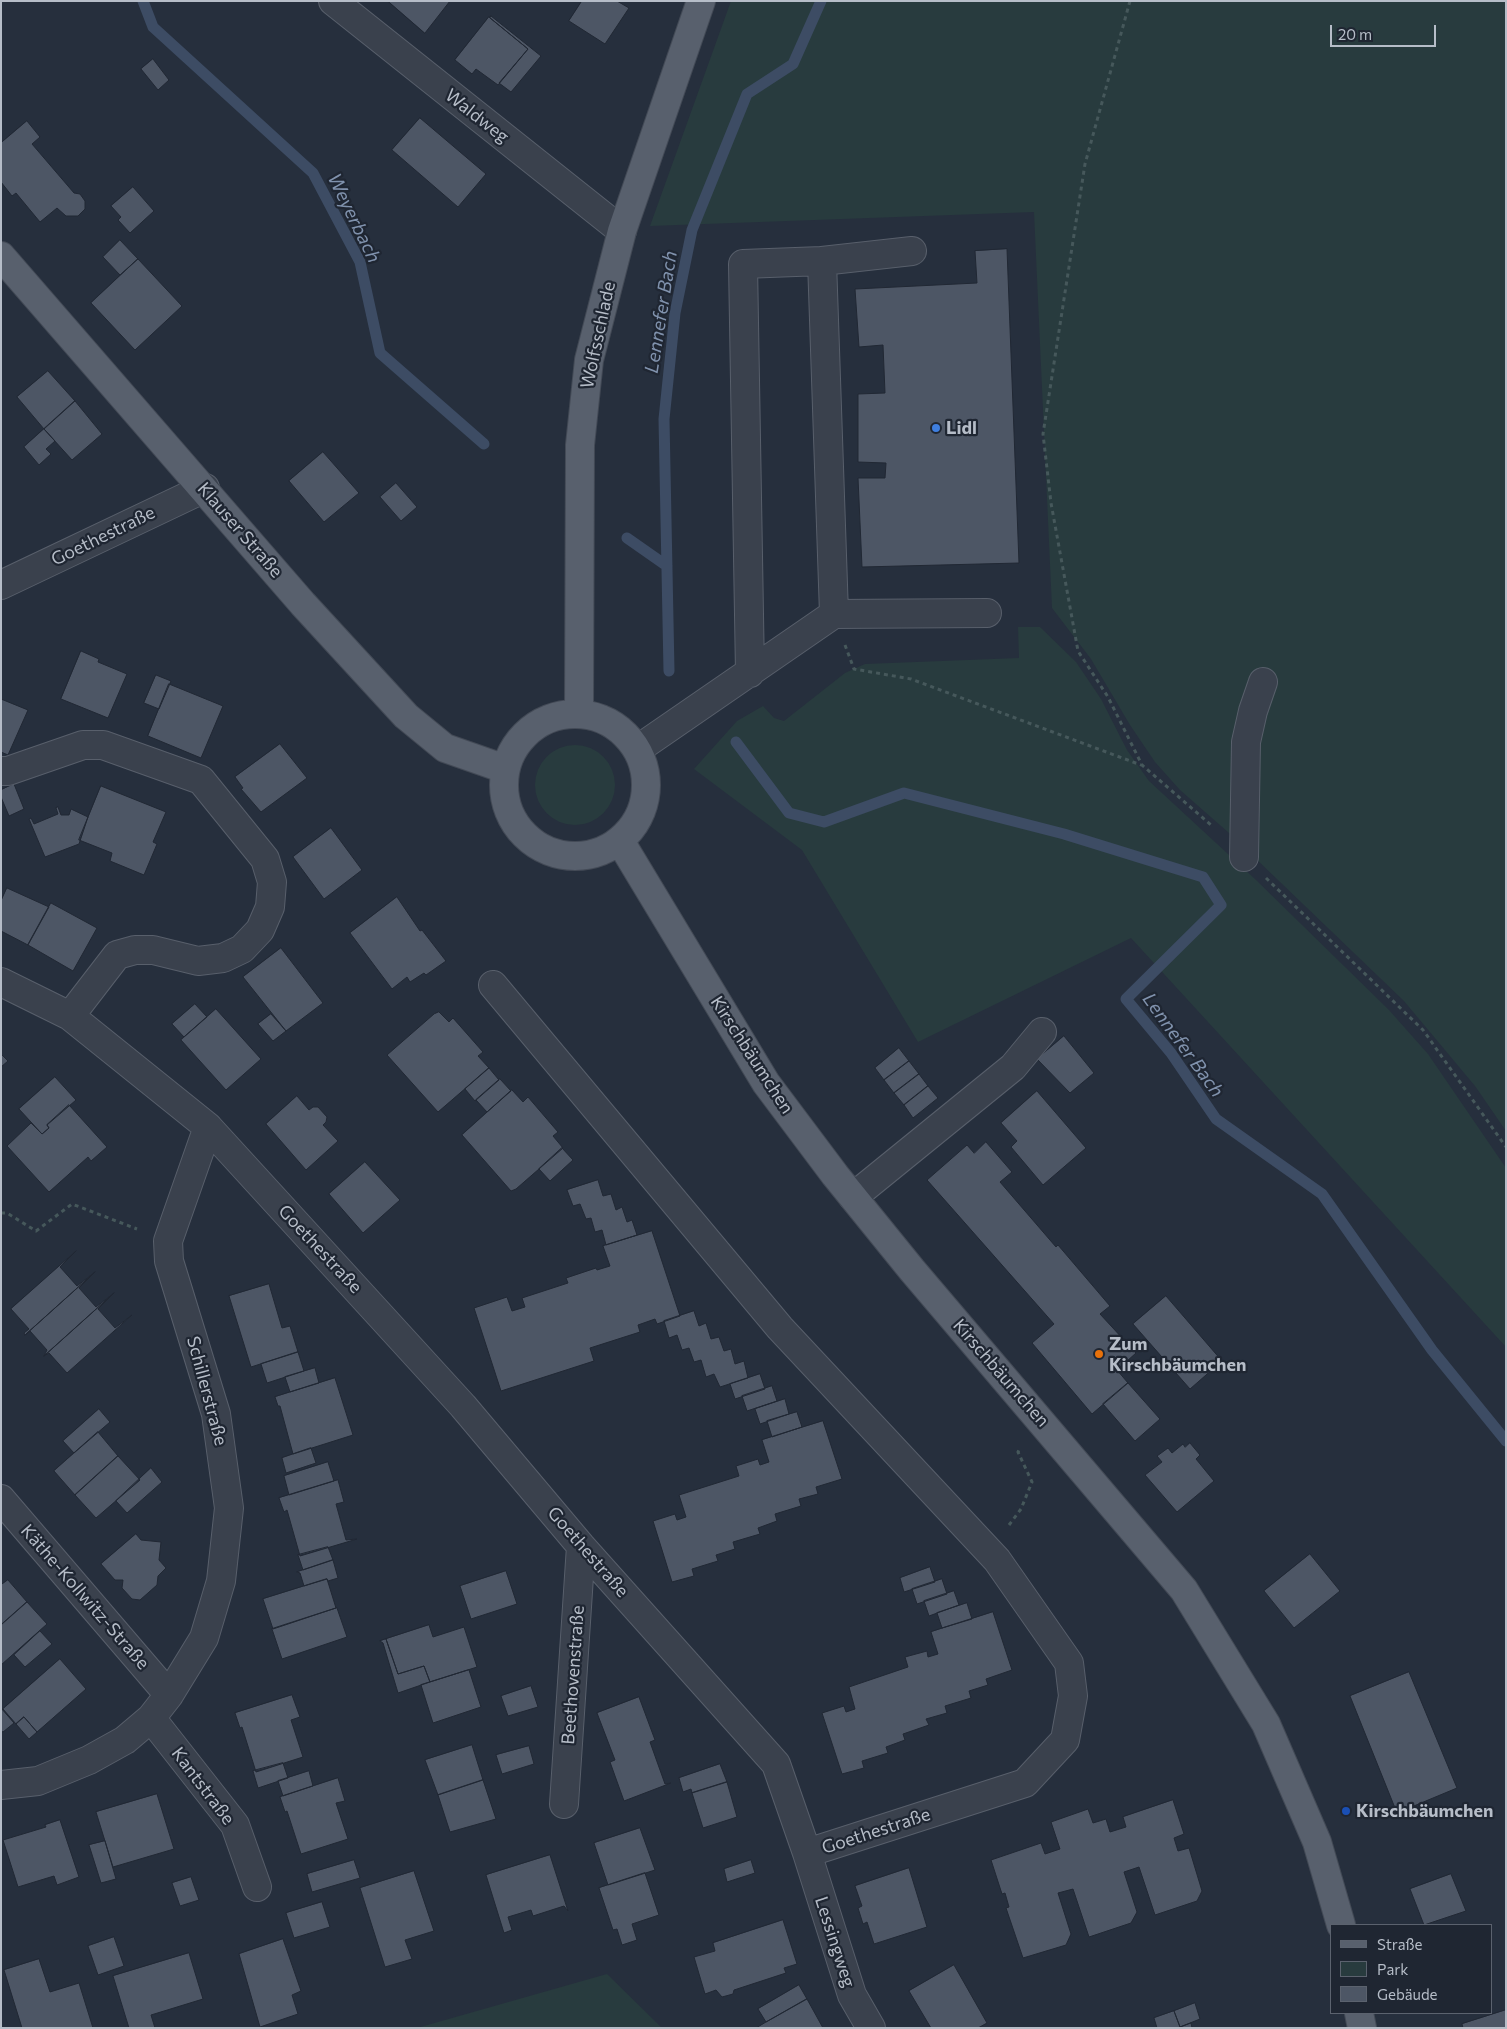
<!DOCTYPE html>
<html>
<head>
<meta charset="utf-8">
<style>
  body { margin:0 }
  #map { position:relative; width:1507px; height:2029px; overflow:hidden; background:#262f3d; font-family:Commissioner,sans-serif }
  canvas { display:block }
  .frame { position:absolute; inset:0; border:2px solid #b6bdc8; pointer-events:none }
  .legend { position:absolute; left:1330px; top:1924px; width:162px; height:90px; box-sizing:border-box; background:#1f2632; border:1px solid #5b626e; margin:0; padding:6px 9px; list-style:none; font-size:15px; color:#b6bdc8 }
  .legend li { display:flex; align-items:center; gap:10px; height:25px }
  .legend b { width:25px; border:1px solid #5b626e }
  .scale { position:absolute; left:1330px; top:25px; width:106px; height:22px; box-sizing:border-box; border:2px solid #b6bdc8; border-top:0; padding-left:6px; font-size:15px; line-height:18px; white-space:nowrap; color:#b6bdc8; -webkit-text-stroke:4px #1f2632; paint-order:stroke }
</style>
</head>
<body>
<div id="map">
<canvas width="1507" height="2029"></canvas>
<div class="frame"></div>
<ul class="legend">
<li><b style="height:6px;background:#58606d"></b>Straße</li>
<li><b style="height:14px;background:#283b3e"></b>Park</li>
<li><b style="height:14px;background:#4d5665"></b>Gebäude</li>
</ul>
<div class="scale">20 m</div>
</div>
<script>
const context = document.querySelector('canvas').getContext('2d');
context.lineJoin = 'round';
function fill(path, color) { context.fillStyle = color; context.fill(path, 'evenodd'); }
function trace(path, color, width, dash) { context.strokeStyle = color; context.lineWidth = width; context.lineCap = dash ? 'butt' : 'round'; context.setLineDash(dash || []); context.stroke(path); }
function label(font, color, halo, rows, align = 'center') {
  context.font = font + ' Commissioner,sans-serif'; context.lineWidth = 4.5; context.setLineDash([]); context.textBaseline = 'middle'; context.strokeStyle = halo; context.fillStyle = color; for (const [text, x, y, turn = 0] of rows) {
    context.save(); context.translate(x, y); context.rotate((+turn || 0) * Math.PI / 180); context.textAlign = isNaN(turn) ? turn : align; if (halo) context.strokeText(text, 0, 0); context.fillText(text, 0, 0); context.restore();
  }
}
fill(new Path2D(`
  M731,1H1506V1131L1475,1086L1404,1001L1229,833L1180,790L1155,762L1130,725L1091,659L1052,608L1034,212L650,226Z
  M1018,627H1040L1076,662L1101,699L1127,750L1149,781L1255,879L1389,1010L1428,1054L1506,1168V1347L1131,938L918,1042L802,850L694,769L737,721L763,706L774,718L784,721L845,673L865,664L1019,658Z
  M535 785a40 40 0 1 1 80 0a40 40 0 1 1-80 0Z
  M607,1974L662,2028H417Z`), '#283b3e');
trace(new Path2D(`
  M143,1L153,27L313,173L360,262L380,353L484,444
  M627,538L667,566
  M669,671L664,419L675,313L692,230L747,94L793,64L821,1
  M736,742L789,813L824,822L904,793L1064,834L1203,877L1221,905L1126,999L1171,1053L1216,1119L1322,1194L1432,1350L1506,1441`), '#3d4c64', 11);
const building = new Path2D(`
  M388,1H450L425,33Z
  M582,1H617L629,8L605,44L569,21Z
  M491,16L541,56L511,92L499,83L528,49L490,18Z
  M489,17L528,49L498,85L476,69L472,74L455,60Z
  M153,59L169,80L158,90L141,69Z
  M420,118L486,174L458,207L392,150Z
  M27,121L40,137L32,144L74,193L80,194L85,201V209L78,216H66L57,208L40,222L16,193L12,196L1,182V143Z
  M133,187L154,211L130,233L118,220L121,217L111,206Z
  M120,240L138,259L120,275L103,257Z
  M1007,249L1019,563L862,567L858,478H885L886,463L858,462V394L885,393L883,345L859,347L855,289L977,283L975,251Z
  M138,259L182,306L135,350L91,303Z
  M48,371L75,401L44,429L17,397Z
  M75,401L102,434L72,460L44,429Z
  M44,429L55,441L46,449L51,454L39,465L24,447Z
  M323,452L359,493L324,522L289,481Z
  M396,483L417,507L401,521L380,497Z
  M81,651L99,659L98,662L127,674L108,718L61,699Z
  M156,675L171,681L159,709L144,703Z
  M169,684L223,706L201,758L148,736Z
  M1,699L28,710L8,755L1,752Z
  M280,744L307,778L261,812L241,789L243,788L235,777Z
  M14,784L24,809L9,816L1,797V790Z
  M101,786L166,812L153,842L157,844L144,875L110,861L112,853L79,840Z
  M58,807L61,815H69L71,809L88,817L79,844L45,857L29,819L31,818L34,824L58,814L56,808Z
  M331,828L362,870L324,899L293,857Z
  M7,888L49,907L28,945L1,931V901Z
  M397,897L420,931L422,930L446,961L426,975L424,973L410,982L407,977L392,989L350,933Z
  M51,903L97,928L73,971L28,945Z
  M281,948L323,1003L286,1031L243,977Z
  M195,1004L207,1017L184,1037L172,1024Z
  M216,1009L261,1059L226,1090L181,1040Z
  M439,1012L449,1022L453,1018L483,1052L478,1056L489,1068L438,1112L387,1055L434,1014Z
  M271,1014L286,1031L273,1041L258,1024Z
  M1064,1036L1094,1073L1070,1093L1037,1059Z
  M899,1048L909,1061L884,1080L875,1068Z
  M1,1054L8,1061L1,1067Z
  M909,1061L919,1074L894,1093L884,1080Z
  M489,1068L499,1080L475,1101L465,1089Z
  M919,1074L928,1086L904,1105L894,1093Z
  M55,1077L76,1100L47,1125L49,1128L42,1134L19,1109Z
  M500,1079L511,1091L487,1112L476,1100Z
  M928,1086L938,1098L913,1118L904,1105Z
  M512,1090L523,1102L528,1097L558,1132L553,1136L563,1148L516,1189L511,1191L462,1135Z
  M1037,1091L1086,1148L1043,1185L1011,1147L1017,1141L1001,1123Z
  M297,1096L309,1110L313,1107H318L327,1117L326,1122L323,1125L338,1141L306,1170L266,1124Z
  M69,1105L107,1147L91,1161L88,1157L49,1192L7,1146L31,1123L42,1134L49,1128L47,1125Z
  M986,1142L1012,1172L1000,1182L1056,1247L1058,1245L1110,1306L1100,1314L1136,1353L1117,1370L1128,1383L1092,1414L1032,1343L1054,1324L927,1180L967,1145L974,1153Z
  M562,1148L573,1160L550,1181L539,1169Z
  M365,1162L400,1200L363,1233L329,1194Z
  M598,1180L603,1196L611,1194L616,1210L622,1207L627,1222L632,1220L637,1235L606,1245L602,1230L595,1232L591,1218L586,1219L580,1204L573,1206L567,1190Z
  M652,1231L680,1316L657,1324L655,1319L638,1325L640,1332L590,1348L594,1361L501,1391L474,1308L507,1297L512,1311L525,1307L522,1298L568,1283L566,1278L596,1268L597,1270L610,1266L603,1246Z
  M76,1251L60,1267L77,1286L95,1272L25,1335L24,1333L29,1329L11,1309Z
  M95,1272L79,1288L96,1307L114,1293L44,1356L47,1350L30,1331L25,1335Z
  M269,1284L282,1328L290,1326L298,1352L251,1367L229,1296Z
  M114,1293L98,1309L115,1328L132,1315L67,1373L49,1353L44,1356Z
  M1166,1296L1222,1361L1190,1389L1133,1324Z
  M694,1311L699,1326L706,1323L711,1339L719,1337L724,1351L731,1349L735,1364L744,1361L748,1378L720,1387L714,1374L706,1377L701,1360L694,1362L689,1348L682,1350L677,1335L669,1338L664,1321Z
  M298,1352L304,1371L267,1383L261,1364Z
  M315,1368L319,1383L290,1392L285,1377Z
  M760,1374L765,1389L735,1399L730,1384Z
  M335,1378L353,1435L293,1454L280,1406H278L275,1397Z
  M1128,1383L1160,1419L1135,1441L1103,1404Z
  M772,1386L777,1401L747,1411L742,1396Z
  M785,1399L789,1414L760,1424L755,1409Z
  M99,1409L110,1422L74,1453L63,1441Z
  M797,1412L802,1427L772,1437L767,1421Z
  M823,1421L842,1479L816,1487L818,1494L799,1499L801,1506L775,1514L777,1521L758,1528L760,1534L733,1542L735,1549L716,1555L718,1561L692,1569L694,1576L672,1582L653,1521L675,1514L677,1520L686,1517L679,1495L739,1476L736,1466L758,1459L760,1465L769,1462L762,1440Z
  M98,1432L118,1456L75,1495L54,1471Z
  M1190,1443L1200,1455L1196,1459L1214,1481L1177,1512L1145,1475L1162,1462L1157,1456L1168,1448L1172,1453L1183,1444L1185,1447Z
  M311,1448L316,1463L286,1473L282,1458Z
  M118,1456L140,1480L96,1518L75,1495Z
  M328,1462L334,1481L289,1495L284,1476Z
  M151,1468L162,1482L127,1513L116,1501Z
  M338,1480L344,1502L336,1504L346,1540L357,1539L300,1556L287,1510L284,1512L279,1498Z
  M136,1534L141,1540L161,1542L159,1560L166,1568L158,1576L157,1585L140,1600L132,1599L122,1588L123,1580H115L101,1564Z
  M328,1547L333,1560L303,1570L298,1555Z
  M1310,1554L1340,1591L1294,1628L1264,1591Z
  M333,1560L338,1578L328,1581L327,1579L304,1586L300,1573L297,1572Z
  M930,1567L935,1582L904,1592L900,1578Z
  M506,1571L517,1604L471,1619L460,1586Z
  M327,1579L336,1608L273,1629L263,1599Z
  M942,1579L947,1594L917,1604L912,1589Z
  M8,1580L27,1602L1,1625V1585Z
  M954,1591L959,1605L929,1616L924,1601Z
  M27,1602L47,1624L1,1665V1625Z
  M967,1603L972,1619L942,1628L937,1613Z
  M337,1608L347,1637L282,1659L272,1629Z
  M993,1612L1012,1670L986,1679L988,1685L969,1691L971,1698L945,1706L947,1713L926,1719L929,1725L903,1734L905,1740L886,1747L888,1753L862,1761L864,1768L842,1774L822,1713L844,1706L846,1712L855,1709L849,1687L908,1667L905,1657L927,1651L928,1657L938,1654L931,1632Z
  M429,1625L433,1637L464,1627L477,1667L430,1682L424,1666L398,1674L386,1639Z
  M40,1631L52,1644L25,1667L14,1655Z
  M386,1639L398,1674L424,1666L430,1682L398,1693L383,1643L380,1641Z
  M60,1659L86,1689L37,1732L24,1717L16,1724L3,1709Z
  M469,1670L481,1707L433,1723L421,1685Z
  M1409,1672L1457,1788L1397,1813L1350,1696Z
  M531,1686L538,1707L508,1716L501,1696Z
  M292,1695L300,1717L291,1720L303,1757L256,1772L242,1727L240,1728L235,1713Z
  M639,1697L655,1740L650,1742L665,1784L671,1783L624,1801L610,1762L615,1760L597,1713Z
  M1,1708L14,1723L3,1732L1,1731Z
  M24,1717L37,1732L29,1739L16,1724Z
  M472,1745L483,1780L438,1795L425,1760Z
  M529,1746L534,1764L502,1774L496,1755Z
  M283,1763L288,1778L258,1788L253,1771Z
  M720,1764L727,1782L692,1793L691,1789L683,1792L679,1778Z
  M309,1771L313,1786L283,1796L278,1781Z
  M338,1778L345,1801L336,1803L348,1839L301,1854L287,1811L285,1812L280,1797Z
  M483,1780L496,1819L450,1832L438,1795Z
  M727,1782L737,1817L703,1828L692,1793Z
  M157,1794L174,1849L113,1867L96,1812Z
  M1173,1800L1184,1834L1174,1838L1178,1851L1189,1848L1202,1891L1197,1901L1155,1915L1139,1867L1124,1872L1137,1912L1131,1923L1089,1937L1073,1889L1058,1893L1071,1934L1066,1945L1023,1958L1006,1908L1009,1907L1005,1893L1002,1894L991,1860L1041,1843L1045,1854L1060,1849L1051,1822L1088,1809L1093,1823L1106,1819L1110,1832L1126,1827L1123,1817Z
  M60,1820L79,1877L57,1885L54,1876L18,1887L3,1840L46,1827L45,1825Z
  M640,1828L655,1870L608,1885L594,1843Z
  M105,1841L116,1879L101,1883L89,1845Z
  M550,1855L568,1911L564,1906L533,1916L531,1910L508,1917L512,1930L504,1933L486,1875Z
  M354,1860L360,1878L312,1892L307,1874Z
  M751,1860L755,1873L727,1882L724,1869Z
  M909,1868L927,1927L874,1944L867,1922L863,1924L858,1908L862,1906L855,1886Z
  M414,1871L434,1931L405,1940L412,1959L385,1967L360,1888Z
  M645,1873L659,1915L632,1924L637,1940L622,1945L617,1929L613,1930L599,1888Z
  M1451,1874L1466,1911L1424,1925L1410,1889Z
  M191,1877L199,1900L180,1906L172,1883Z
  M322,1902L330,1927L294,1938L286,1913Z
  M783,1920L797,1964L784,1968L786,1973L734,1990L733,1994L722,1997L716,1990L705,1994L694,1957L715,1951L713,1943Z
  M114,1937L124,1966L98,1975L88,1946Z
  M283,1939L301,1991L292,1995L298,2014L260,2027L239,1954Z
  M189,1953L203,1999L151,2015L155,2028H129L113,1976Z
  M39,1959L50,1992L79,1983L93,2028H22L4,1970Z
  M954,1965L987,2023L978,2028H931L909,1991Z
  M799,1985L807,1999L766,2022L758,2009Z
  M807,1999L823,2028H756L766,2022Z
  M1195,2003L1200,2019L1180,2027L1174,2011Z
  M1506,2010V2028H1463L1462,2024Z
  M1174,2011L1180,2027L1191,2023L1192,2028H1157L1154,2018Z`);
fill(building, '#4d5665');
trace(building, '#212834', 1);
const minor = new Path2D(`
  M333,1L622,231
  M822,261L912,251
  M1,585L205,488
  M750,673L743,264L822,261L834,614
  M638,749L834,614L987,613
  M1,771H8L83,745H103L201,780L265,859L272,882L270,907L260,930L242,949L223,958L198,961L153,950H135L117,955L70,1016
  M1244,857L1246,742L1253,711L1263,682
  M1,982L70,1016L208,1127L463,1406L581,1546L776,1764L807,1853L1025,1783L1065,1740L1073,1696L1069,1663L997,1560L780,1328L493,985
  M853,1197L1013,1067L1042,1032
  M1,1499L169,1695
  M151,1718L235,1825L257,1887
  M1,1785L38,1781L89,1760L125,1740L151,1718L169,1695L204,1638L221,1581L229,1508L216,1414L169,1261L168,1241L208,1127
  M564,1804L581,1546
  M807,1853L852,1995L871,2028`);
const major = new Path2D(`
  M1,256L303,604L406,716L445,748L505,769
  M579,713L580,445L589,360L622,231L701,1
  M504 785a71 71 0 1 1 142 0a71 71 0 1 1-142 0Z
  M620,841L766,1083L835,1175L912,1270L1184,1590L1266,1724L1317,1842L1341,1925
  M1359,2013L1362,2028`);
trace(minor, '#585f6b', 30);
trace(major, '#434a56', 30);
trace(new Path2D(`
  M1130,1L1085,164L1043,434L1051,503L1078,651L1108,697L1142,765L1211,825
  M845,645L854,669L911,679L1141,765
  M1266,878L1423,1030L1506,1147
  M1,1213H7L36,1231L72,1204L137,1229
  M1009,1525L1021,1509L1032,1482L1018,1452L1020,1448`), '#46585b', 3, [4, 4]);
trace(minor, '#3a414d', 28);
trace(major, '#58606d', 28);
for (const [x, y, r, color] of [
  [936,428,5,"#3f7fe0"],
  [1099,1354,5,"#e8710a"],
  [1346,1811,5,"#1a4fb4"]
]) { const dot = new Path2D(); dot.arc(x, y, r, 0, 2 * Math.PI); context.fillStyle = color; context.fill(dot); trace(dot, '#1f2632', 2); }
label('18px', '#b6bdc8', '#1f2632', [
  ["Waldweg",477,116,38],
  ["Wolfsschlade",598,335,-78],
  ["Klauser Straße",240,530,49],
  ["Goethestraße",103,536,-26],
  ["Kirschbäumchen",752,1055,57],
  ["Goethestraße",320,1249,47],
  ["Kirschbäumchen",1001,1373,49],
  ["Schillerstraße",207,1391,75],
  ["Goethestraße",588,1552,49],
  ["Käthe-Kollwitz-Straße",85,1597,49],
  ["Beethovenstraße",573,1675,-86],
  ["Kantstraße",203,1786,53],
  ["Goethestraße",876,1831,-18],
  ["Lessingweg",835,1942,72]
]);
label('bold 18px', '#b6bdc8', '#1f2632', [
  ["Lidl",946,428],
  ["Zum",1109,1344],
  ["Kirschbäumchen",1109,1365],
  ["Kirschbäumchen",1356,1811]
], 'left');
label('italic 19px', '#8092ad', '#1f2632', [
  ["Weyerbach",354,218,64],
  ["Lennefer Bach",661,312,-81],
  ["Lennefer Bach",1183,1045,54]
]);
</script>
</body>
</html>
